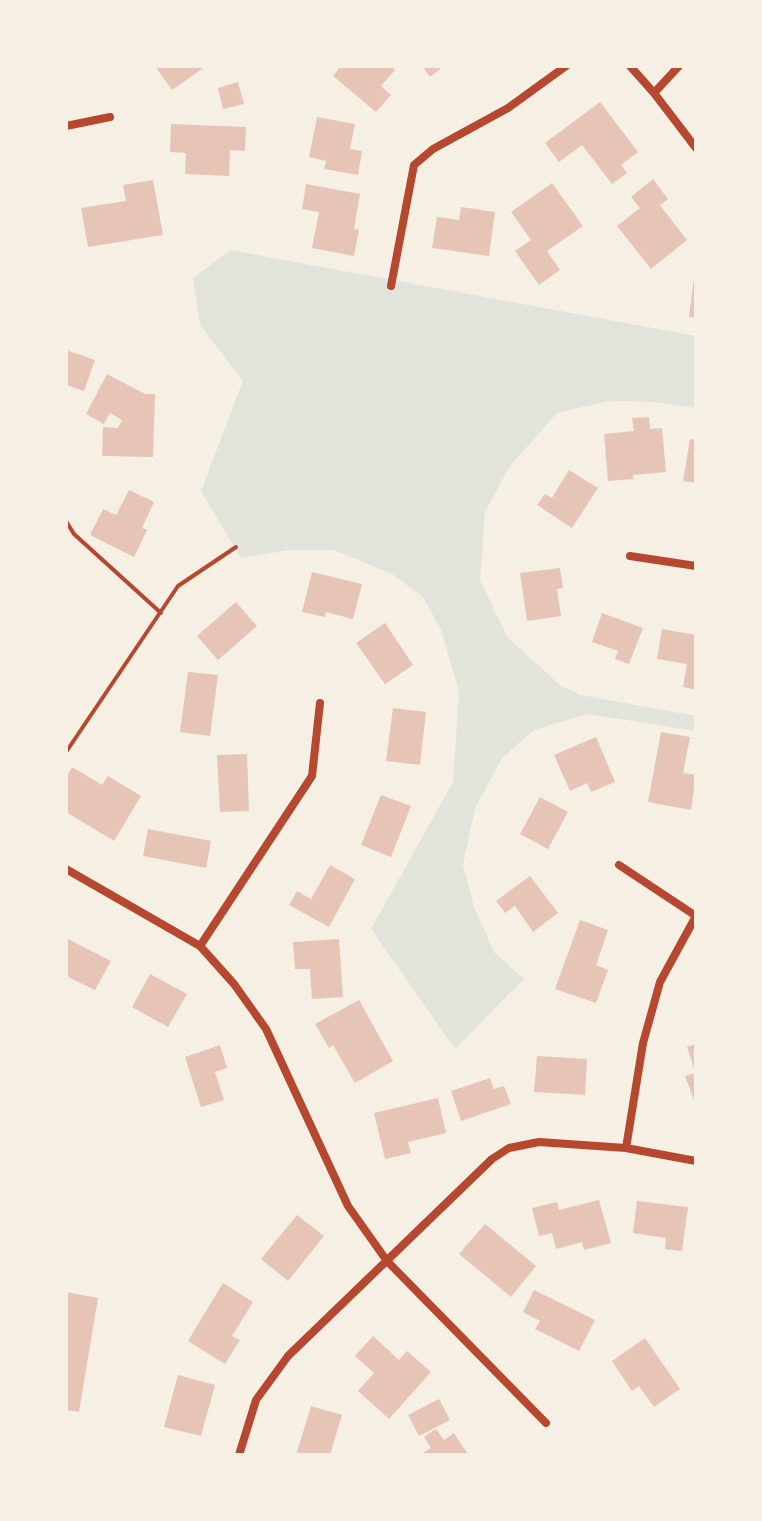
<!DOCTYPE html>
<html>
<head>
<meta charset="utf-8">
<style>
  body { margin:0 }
  #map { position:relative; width:762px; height:1521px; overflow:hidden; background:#f6efe4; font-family:"Golos Text",sans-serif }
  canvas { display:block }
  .frame { position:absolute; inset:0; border:68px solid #f6efe4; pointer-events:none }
</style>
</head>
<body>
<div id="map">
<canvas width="762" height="1521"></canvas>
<div class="frame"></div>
</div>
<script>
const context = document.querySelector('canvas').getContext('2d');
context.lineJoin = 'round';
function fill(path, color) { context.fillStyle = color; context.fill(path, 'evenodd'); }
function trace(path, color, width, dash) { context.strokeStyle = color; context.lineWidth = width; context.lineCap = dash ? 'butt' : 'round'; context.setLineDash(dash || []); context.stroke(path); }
fill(new Path2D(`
  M230,250L696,336V408L654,402L609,401L557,413L510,466L485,512L480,580L508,638L561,686L581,695L696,716V731L588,714L534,730L502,758L475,808L463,865L474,907L494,952L524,979L455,1049L371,929L453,782L459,692L441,630L423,597L392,574L334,550H289L241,558L201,491L243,381L200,325L193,278Z`), '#e2e4dc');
fill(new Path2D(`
  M155,66H206L172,90Z
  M341,66H390L395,70L381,86L391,95L376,112L333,76Z
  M422,66H444L430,77Z
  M238,82L244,104L223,109L218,88Z
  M600,102L638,152L621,165L627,173L612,184L582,145L559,162L545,143Z
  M317,117L355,124L350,149L362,151L358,175L324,169L326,161L309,157Z
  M171,124L246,127L245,151L230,150L229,176L185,174L186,153L170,152Z
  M653,179L668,199L660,205L687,240L651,269L617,226L640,208L631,197Z
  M153,180L163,235L88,247L81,208L126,201L123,185Z
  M552,183L583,226L547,251L560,270L539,285L515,251L531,240L511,212Z
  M306,184L360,194L354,229L359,230L354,256L312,248L319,212L302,209Z
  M461,207L495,212L489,256L432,248L437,217L459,220Z
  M694,278H696V318L689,317Z
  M66,350L95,360L84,391L66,385Z
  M107,374L145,394H155L153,457L102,456L103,427L118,428L122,420L110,413L104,424L86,414Z
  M649,417L650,429L662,428L666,472L633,475L634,479L608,481L604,434L634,431L632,418Z
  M690,439L696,440V483L683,481Z
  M569,470L598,488L572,528L537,505L545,494L552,498Z
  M129,490L154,502L142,528L147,530L134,557L90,535L103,509L116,515Z
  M560,568L563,588L557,589L561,616L527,621L520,573Z
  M312,572L362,584L353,619L326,612L325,617L302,612Z
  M236,602L257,626L218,660L197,636Z
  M602,613L643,628L629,664L615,659L618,651L592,642Z
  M385,623L413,665L385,684L356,643Z
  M662,629L696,635V690L683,687L687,664L657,659Z
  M188,672L218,675L210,736L180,732Z
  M393,708L426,712L420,765L386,761Z
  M661,732L690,737L683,773L696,775L691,810L648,802Z
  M596,737L615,782L591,792L587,783L570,791L554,755Z
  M247,754L249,811L220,812L217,755Z
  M72,767L102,785L108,776L141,796L114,841L66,812V777Z
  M381,795L411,806L391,857L361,845Z
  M540,797L568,812L548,849L520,834Z
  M148,829L211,841L206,868L143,856Z
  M330,865L355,879L329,927L289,905L297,891L311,899Z
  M530,876L558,913L533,932L515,906L505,913L496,901Z
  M580,920L608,930L596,965L608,970L596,1003L555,989Z
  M66,938L111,961L95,990L66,976Z
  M339,939L343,997L312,999L310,969H295L293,942Z
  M150,974L187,994L168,1027L132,1007Z
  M359,1000L393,1061L355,1083L333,1045L329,1048L315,1024Z
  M696,1044V1071H695L687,1047Z
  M220,1045L227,1068L215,1072L224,1100L201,1107L185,1057Z
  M537,1056L587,1059L585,1095L534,1092Z
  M696,1073V1105L685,1076Z
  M490,1078L494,1089L504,1086L511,1104L461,1121L451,1091Z
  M438,1098L446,1133L408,1142L411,1153L385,1159L374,1113Z
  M599,1200L611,1243L584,1250L582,1242L556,1249L552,1233L539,1236L532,1208L557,1202L559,1210Z
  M637,1201L688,1207L682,1251L665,1249L666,1238L633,1233Z
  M297,1215L324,1236L288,1281L261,1259Z
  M485,1224L536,1266L511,1297L459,1254Z
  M223,1283L253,1302L232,1336L240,1340L225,1364L188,1341Z
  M534,1290L595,1320L579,1351L535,1329L540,1321L523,1312Z
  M66,1292L98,1298L79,1412L66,1410Z
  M373,1336L399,1360L407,1351L431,1372L389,1419L358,1391L374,1373L355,1356Z
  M645,1338L680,1389L654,1407L639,1386L632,1391L612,1361Z
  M178,1375L215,1385L201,1436L164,1427Z
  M439,1399L450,1420L419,1436L408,1415Z
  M311,1406L342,1415L330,1455H296Z
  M436,1429L444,1440L454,1433L467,1453L464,1455H419L431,1448L424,1437Z`), '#e6c5b7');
trace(new Path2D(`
  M66,521L74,534L161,613
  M66,752L178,586L236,547`), '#b5482f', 4);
trace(new Path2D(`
  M630,66L654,93L696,148
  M654,93L679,66
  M66,126L110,117
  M391,286L414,165L433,149L508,108L566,66
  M630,556L696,566
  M619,865L696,916
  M66,869L200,946L234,984L266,1029L348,1206L387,1261L546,1423
  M200,946L312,776L320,703
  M626,1148L643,1043L660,982L696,916
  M239,1455L256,1400L288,1356L492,1159L509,1148L539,1142L626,1148L696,1161`), '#b5482f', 8);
</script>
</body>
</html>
